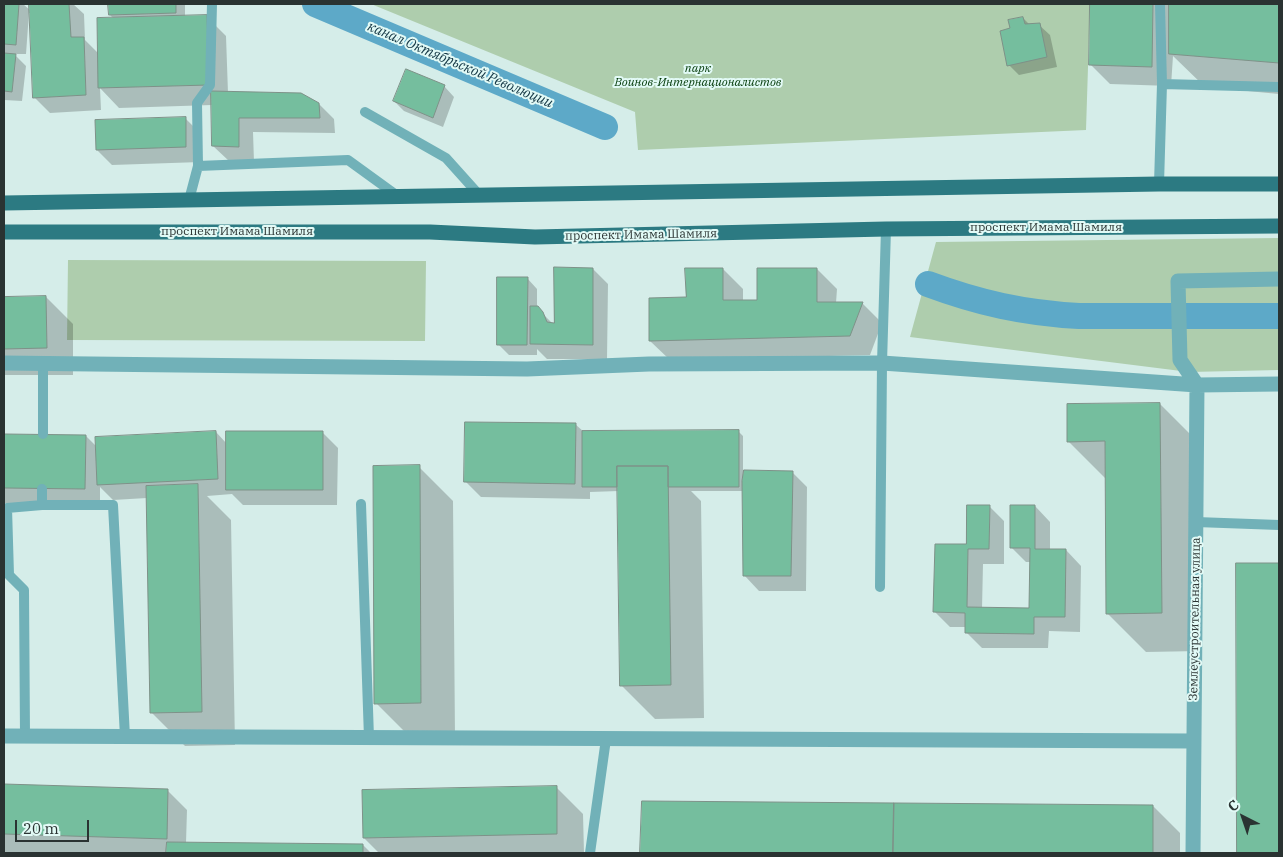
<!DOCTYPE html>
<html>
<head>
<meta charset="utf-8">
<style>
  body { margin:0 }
  #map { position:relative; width:1283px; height:857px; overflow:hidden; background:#d5ede9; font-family:"IBM Plex Serif",serif }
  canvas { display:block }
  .frame { position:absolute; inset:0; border:5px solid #2a3332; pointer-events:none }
  .north { position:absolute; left:1218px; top:792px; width:50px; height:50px; -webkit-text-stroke:4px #e2faf6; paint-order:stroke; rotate:319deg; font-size:14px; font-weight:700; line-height:20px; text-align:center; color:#2a3332 }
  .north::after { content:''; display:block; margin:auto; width:18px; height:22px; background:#2a3332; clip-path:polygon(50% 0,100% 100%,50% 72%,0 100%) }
  .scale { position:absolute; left:15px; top:820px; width:74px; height:22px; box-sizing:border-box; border:2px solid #2a3332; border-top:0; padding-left:6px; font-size:15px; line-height:18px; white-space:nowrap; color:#2a3332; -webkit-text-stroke:4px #e2faf6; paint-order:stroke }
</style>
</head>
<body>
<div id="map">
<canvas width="1283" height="857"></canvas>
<div class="frame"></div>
<div class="north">С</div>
<div class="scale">20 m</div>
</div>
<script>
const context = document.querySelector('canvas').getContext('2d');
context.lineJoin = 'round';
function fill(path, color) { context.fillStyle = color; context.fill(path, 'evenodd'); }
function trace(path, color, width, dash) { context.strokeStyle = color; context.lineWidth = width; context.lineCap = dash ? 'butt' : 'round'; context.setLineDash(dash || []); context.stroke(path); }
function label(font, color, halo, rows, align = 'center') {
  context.font = font + ' "IBM Plex Serif",serif'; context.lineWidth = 4; context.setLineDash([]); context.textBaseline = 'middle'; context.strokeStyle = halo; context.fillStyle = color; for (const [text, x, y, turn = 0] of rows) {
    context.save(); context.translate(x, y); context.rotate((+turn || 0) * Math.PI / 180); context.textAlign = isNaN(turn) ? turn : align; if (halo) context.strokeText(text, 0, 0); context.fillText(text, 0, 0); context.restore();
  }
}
fill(new Path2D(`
  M371,4H1090L1086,130L638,150L635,112Z
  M1279,238V370L1189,372L910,337L936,242Z
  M68,260L426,261L425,341L67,340Z`), '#aecdad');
fill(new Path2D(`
  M4,4H23L31,11L30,4H73L84,14L85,40L99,54L114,19L110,15L109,4H185V17L206,16L226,36L228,93L319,104L334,119L335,133L253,132L254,162L229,161L213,146L212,105L119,108L100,88L101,110L50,113L34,97L31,13H29L26,54H14L26,66L22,101L4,100Z
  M1091,4H1279V94L1205,87L1173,56L1171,86L1110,84L1090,64Z
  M1023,18L1030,25H1039L1050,35L1057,67L1019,75L1009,65L1011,29Z
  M444,86L454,97L443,127L404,111L394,101Z
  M185,118L200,133L201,162L112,165L97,150Z
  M593,269L608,284L607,359H547L537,349V355H509L498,344L527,278L537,289V308L555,326Z
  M723,269L743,289V301H758L817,269L837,289L836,303H862L882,323L870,355L670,360L650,341L687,299Z
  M46,297L73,324V375H4V298Z
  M1160,404L1198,442L1200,651L1146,652L1108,614L1106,479L1068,441Z
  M575,424L584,432L738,431L743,436V471L792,472L807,487L806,591H759L744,575L743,491H691L701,501L704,718L655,719L621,685L619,491L590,492V499L481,497L466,482Z
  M216,432L227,444L322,432L338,448L337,505H243L232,494L207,496L231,520L235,745L185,746L151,712L147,498L113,500L100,487V504L4,503V435L86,436L96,446Z
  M419,467L453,501L455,737H410L376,703Z
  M989,506L1004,521V564H983L982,609H1030L1031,562H1026L1011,547L1035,506L1050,522V550H1066L1081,566L1080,632L1049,631L1048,648H982L966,632V627H950L935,612Z
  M1238,564H1279V853H1239Z
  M4,785L168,791L187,810L186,843L363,845L371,853H4Z
  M556,787L583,814L584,853H379L364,838Z
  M643,803L1153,806L1180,833V853H641Z`), '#0003');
trace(new Path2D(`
  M315,4L605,127
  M928,284C979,303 1024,313 1079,316H1279`), '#5da9c8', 26);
const building = new Path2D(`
  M4,4H19L16,45L4,44Z
  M29,4H69L71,37H84L86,95L33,98Z
  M108,4H176V13L109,15Z
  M1090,4H1153L1152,67L1089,65Z
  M1169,4H1279V63L1169,54Z
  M207,15L209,85L98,88L97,18Z
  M1023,17L1025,24L1040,23L1047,57L1007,66L1000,31L1010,28L1008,20Z
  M4,53L16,54L12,92L4,91Z
  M406,69L445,85L433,118L393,101Z
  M211,91L301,93L319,103L320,118H239V147L212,146Z
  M186,117V147L96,150L95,120Z
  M554,267L593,268V345L530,344V306H538L543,312L547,322L554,323Z
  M685,268H723V300H757V268H817V302H863L850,336L649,341V298L686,297Z
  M497,277H528L527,345H497Z
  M46,296L47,348L4,349V297Z
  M1160,403L1162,613L1106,614L1105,441L1067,442V404Z
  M465,422L576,423L575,484L464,482Z
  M739,430V487H668V466H617V487H582V431Z
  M216,431L218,479L97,485L95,437Z
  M226,431H323V490H226Z
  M4,434L86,435L85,489L4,488Z
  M420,465L421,703L374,704L373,466Z
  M617,466H668L671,685L620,686Z
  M744,470L793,471L791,576H743L742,481Z
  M198,484L202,712L150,713L146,486Z
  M967,505H990L989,549H968L967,607L1029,608L1030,548H1010V505H1035V549H1066L1065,617H1034V634L965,633V613L933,612L935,544H966Z
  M1236,563H1279V853H1237Z
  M4,784L168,789L167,839L4,834Z
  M557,786V834L363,838L362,790Z
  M642,801L894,803L893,853H640Z
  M894,803L1153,805V853H893Z
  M167,842L363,844V853H166Z`);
fill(building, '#75be9e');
trace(building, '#7e9188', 1);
trace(new Path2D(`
  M1162,84L1279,87
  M365,112L446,158L481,197
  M198,166L197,103L210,85L212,4
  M1159,184L1162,84L1160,4
  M189,200L198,166L348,160L399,197
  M43,434V363
  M42,489V505H113L125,737
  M361,504L369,738
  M1196,522L1279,525
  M880,587L882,363L886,229
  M25,736L24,590L9,575L7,508L42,505
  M590,853L606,739`), '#71b1b8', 10);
trace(new Path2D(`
  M4,363L527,369L649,364L882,363L1197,385L1279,384
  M4,736L1193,741
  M1193,853L1197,385L1180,360L1178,281L1279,279`), '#71b1b8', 15);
trace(new Path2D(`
  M4,203L1159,184H1279
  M4,232H430L535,237L886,229L1279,226`), '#2c7a82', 15);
label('italic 12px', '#033a09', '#e2faf6', [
  ["парк",698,69],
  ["Воинов-Интернационалистов",698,83]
]);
label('12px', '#2a3332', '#e2faf6', [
  ["проспект Имама Шамиля",1046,228],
  ["проспект Имама Шамиля",237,232],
  ["проспект Имама Шамиля",641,235,-1],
  ["Землеустроительная улица",1195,619,-89]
]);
label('italic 14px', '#133644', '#e2faf6', [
  ["канал Октябрьской Революции",460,65,23]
]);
</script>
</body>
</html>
